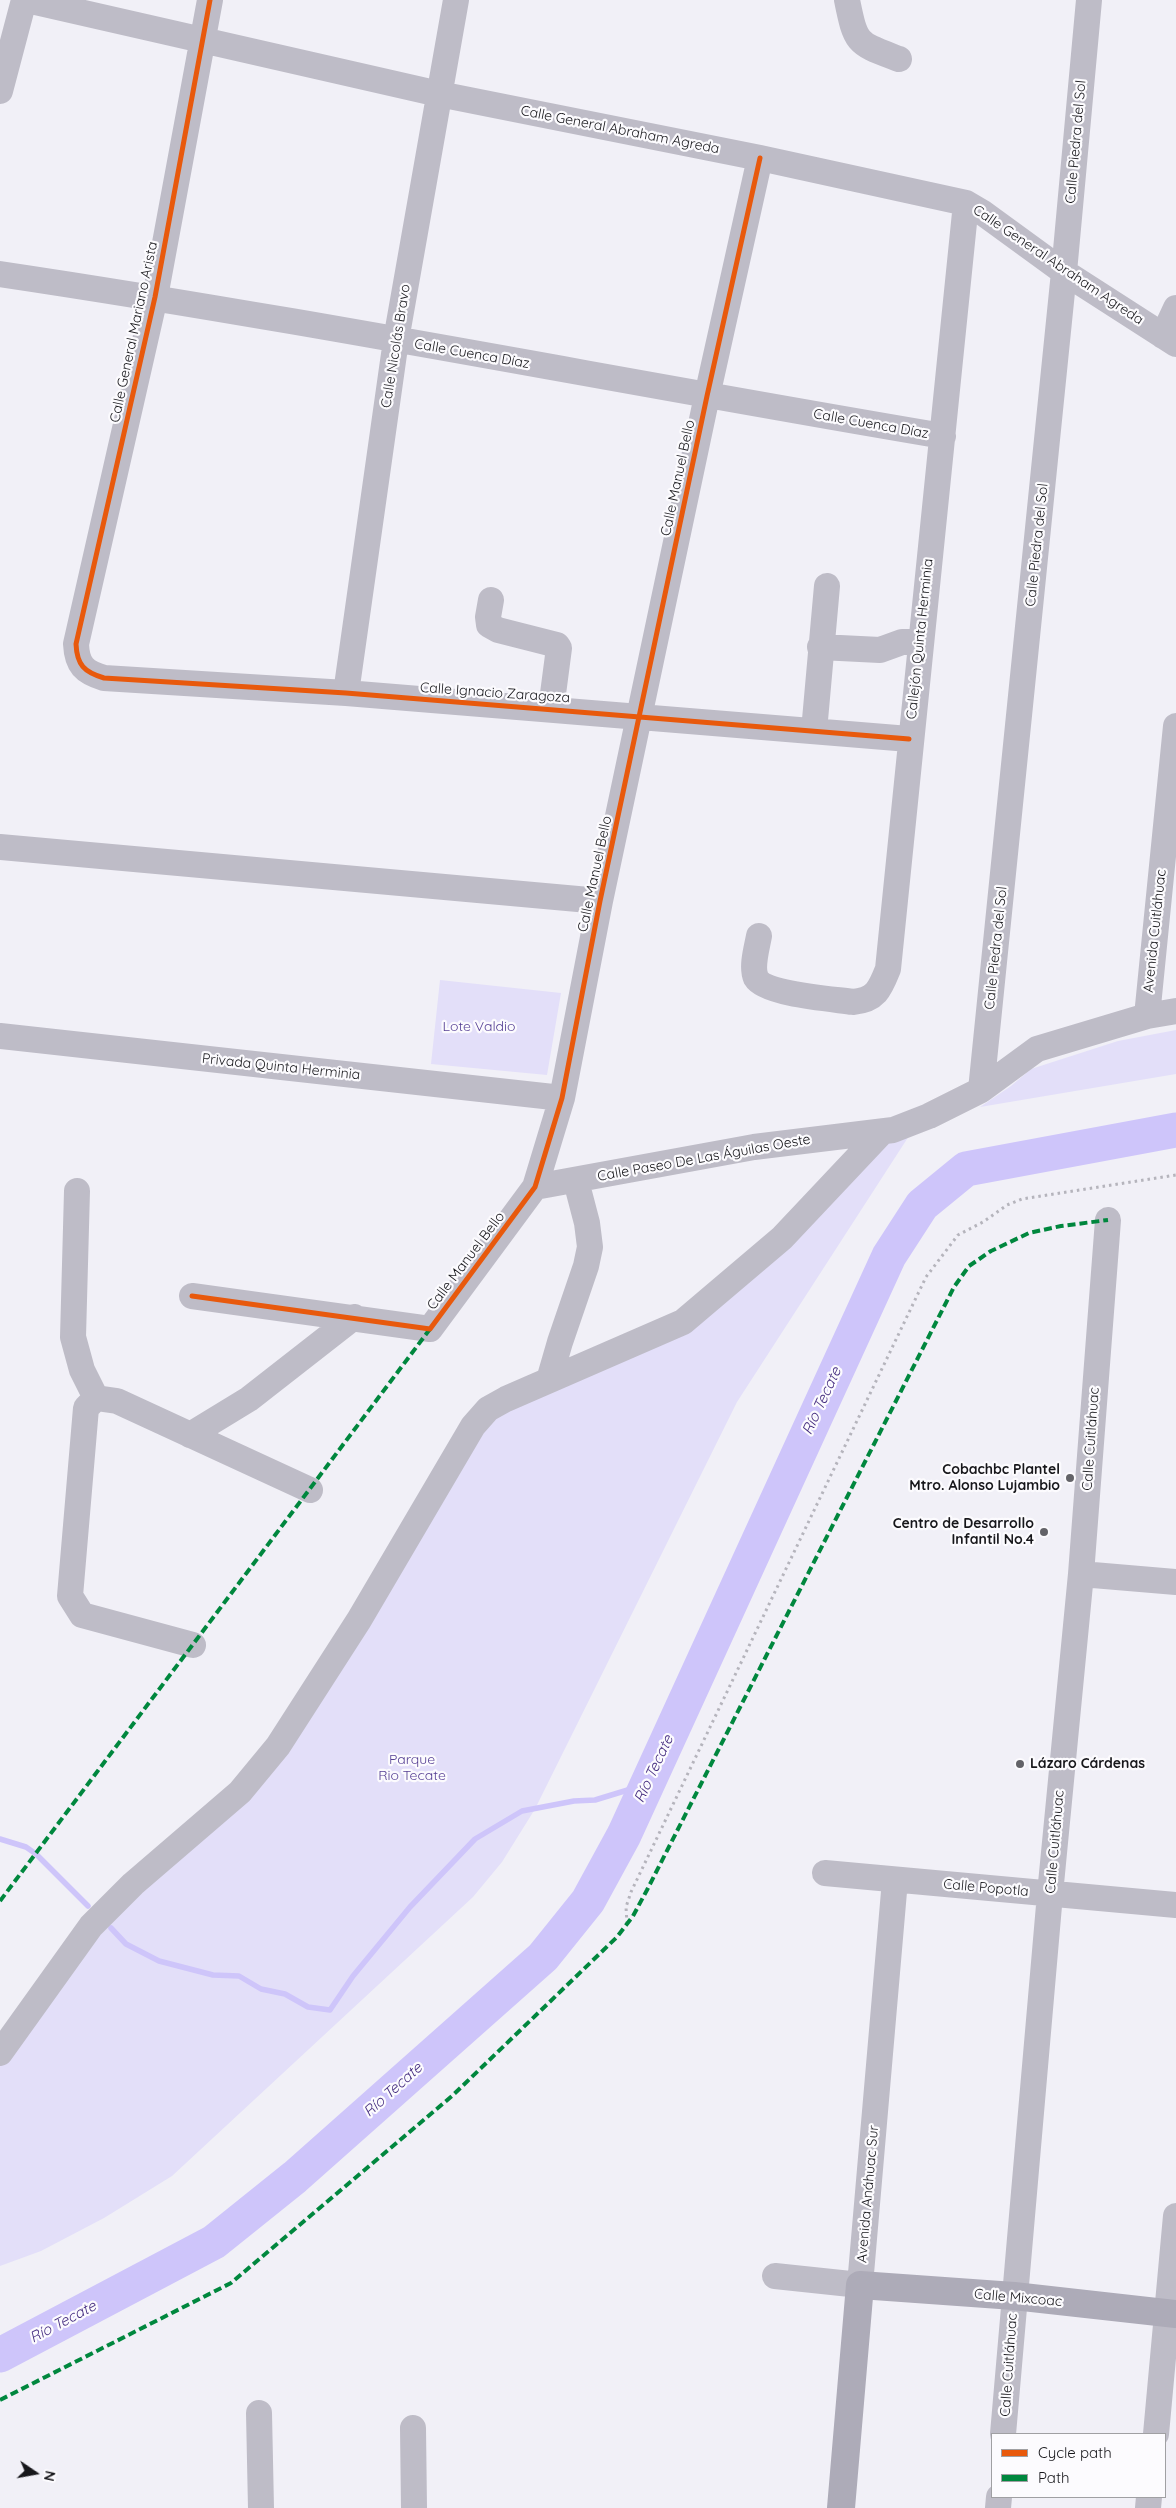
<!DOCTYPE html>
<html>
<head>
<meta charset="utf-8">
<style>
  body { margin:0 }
  #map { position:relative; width:1176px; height:2508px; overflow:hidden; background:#f1f0f7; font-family:Quicksand,sans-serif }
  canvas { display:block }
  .legend { position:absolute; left:991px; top:2433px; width:175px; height:65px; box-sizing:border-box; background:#fcfbfe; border:1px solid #a0a0a3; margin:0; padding:6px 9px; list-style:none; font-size:15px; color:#17171b }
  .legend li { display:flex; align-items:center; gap:10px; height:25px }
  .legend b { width:25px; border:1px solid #a0a0a3 }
  .north { position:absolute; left:10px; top:2448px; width:50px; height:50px; -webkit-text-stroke:4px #fcfbfe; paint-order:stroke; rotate:102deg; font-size:14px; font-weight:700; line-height:20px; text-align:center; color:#17171b }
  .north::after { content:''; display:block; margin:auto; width:18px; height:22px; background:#17171b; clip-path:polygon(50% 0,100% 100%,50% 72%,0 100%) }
</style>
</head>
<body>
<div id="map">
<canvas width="1176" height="2508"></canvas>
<ul class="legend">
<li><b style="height:6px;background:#e8590c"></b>Cycle path</li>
<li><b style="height:6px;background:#00873e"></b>Path</li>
</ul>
<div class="north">N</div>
</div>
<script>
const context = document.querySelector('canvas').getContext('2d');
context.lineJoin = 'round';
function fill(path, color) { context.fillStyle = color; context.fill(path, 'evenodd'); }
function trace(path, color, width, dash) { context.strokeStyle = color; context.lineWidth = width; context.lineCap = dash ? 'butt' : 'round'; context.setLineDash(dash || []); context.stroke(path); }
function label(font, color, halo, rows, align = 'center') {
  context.font = font + ' Quicksand,sans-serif'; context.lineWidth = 4.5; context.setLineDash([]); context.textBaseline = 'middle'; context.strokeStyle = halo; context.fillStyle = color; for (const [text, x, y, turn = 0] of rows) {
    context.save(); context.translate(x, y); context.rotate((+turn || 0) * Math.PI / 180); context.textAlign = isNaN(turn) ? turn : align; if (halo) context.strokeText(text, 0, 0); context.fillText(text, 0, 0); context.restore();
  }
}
fill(new Path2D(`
  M440,980L561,993L547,1075L431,1064Z
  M1176,1030V1074L980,1107L1011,1086L1031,1069L1118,1041Z
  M918,1122L737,1402L535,1809L502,1862L473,1897L172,2176L104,2218L41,2251L0,2266V2045L62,1950L279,1742L497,1406L646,1346L857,1161Z`), '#e3dff9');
trace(new Path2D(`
  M0,1839L26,1847L36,1854L88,1906
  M111,1928L126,1944L159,1961L213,1975L239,1976L261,1989L285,1994L308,2007L330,2010L353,1976L410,1907L475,1839L522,1811L574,1801L595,1800L631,1789L649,1779`), '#cec5fa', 5.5);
trace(new Path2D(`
  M0,2355L214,2242L295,2177L543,1957L588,1901L624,1835L889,1256L922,1205L966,1169L1176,1130`), '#cec5fa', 35);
trace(new Path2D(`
  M627,1924L626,1907L631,1892L926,1277L958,1235L983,1222L1007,1205L1022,1199L1176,1175`), '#b5b4bc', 3, [2.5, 4]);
trace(new Path2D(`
  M27,0L439,94L760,158L966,203L983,213L1064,272L1176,344
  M210,0L155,297L76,644C77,665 84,672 104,678L346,693L909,739
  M847,0C856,45 857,43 899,59
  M0,91L24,0
  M0,274C315,321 628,383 943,436
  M1163,336L1176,308
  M491,600L488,617L489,625L498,630L557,645L559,648L551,709
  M820,647L880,650L902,642H920
  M346,693L396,340L456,0
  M814,731L827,586
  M0,847L600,901
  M759,936C757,947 751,967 756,978C765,994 833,999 853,1002C876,1000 880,989 888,969L966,203
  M1147,1016L1176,726
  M0,1036L562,1098
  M981,1090L1064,272L1089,0
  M535,1187L754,1147L893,1130L929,1116L981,1090L1037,1049L1147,1016L1176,1011
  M77,1191L73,1337L82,1370L96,1398
  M192,1296L430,1329L535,1187L562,1098L600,901L707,396L760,158
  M549,1380L560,1342L586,1266L590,1247L587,1223L576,1181
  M190,1435L249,1399L354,1317
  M1081,1574L1176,1582
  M193,1645L82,1615L70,1596L86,1408L96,1398L117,1401L310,1490
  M825,1873L1176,1905
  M0,2053L91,1926L133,1884L240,1792L278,1746L359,1620L473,1426L488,1409L506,1399L683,1322L782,1238L881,1133
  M775,2276L860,2285L895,1880
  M259,2413L261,2508
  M413,2428L414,2508
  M1003,2434L1050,1894L1081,1574L1108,1220
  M1156,2434L1176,2216
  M998,2508L999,2497
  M1148,2508L1149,2497`), '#bebcc7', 26);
trace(new Path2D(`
  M841,2508L860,2285L1014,2296L1176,2314`), '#adabb8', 28);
trace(new Path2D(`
  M0,1901L430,1329
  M0,2400L231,2283L452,2096L617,1937L633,1916L647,1890L954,1287L969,1266L991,1251L1029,1233L1061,1226L1108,1220`), '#00873e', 4, [8, 4]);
trace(new Path2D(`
  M210,0L155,297L76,644C77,665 84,672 104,678L346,693L909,739
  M192,1296L430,1329L535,1187L562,1098L600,901L707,396L760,158`), '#e8590c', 5);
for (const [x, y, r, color] of [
  [1070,1478,5,"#636368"],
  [1044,1532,5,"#636368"],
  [1020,1764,5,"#636368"]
]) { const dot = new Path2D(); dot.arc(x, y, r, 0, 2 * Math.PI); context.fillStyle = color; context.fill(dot); trace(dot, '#fcfbfe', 2); }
label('14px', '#17171b', '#fcfbfe', [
  ["Calle General Abraham Agreda",620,130,11],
  ["Calle Piedra del Sol",1076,142,-85],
  ["Calle General Abraham Agreda",1058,265,34],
  ["Calle General Mariano Arista",134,332,-78],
  ["Calle Nicolás Bravo",396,346,-81],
  ["Calle Cuenca Díaz",472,354,10],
  ["Calle Cuenca Díaz",871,424,10],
  ["Calle Manuel Bello",678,478,-78],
  ["Calle Piedra del Sol",1037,545,-84],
  ["Callejón Quinta Herminia",920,639,-84],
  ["Calle Ignacio Zaragoza",495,693,4],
  ["Calle Manuel Bello",595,874,-78],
  ["Avenida Cuitláhuac",1155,931,-84],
  ["Calle Piedra del Sol",996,948,-84],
  ["Privada Quinta Herminia",281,1067,6],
  ["Calle Paseo De Las Águilas Oeste",704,1158,-10],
  ["Calle Manuel Bello",466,1261,-53],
  ["Calle Cuitláhuac",1091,1439,-86],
  ["Calle Cuitláhuac",1055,1842,-85],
  ["Calle Popotla",986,1888,5],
  ["Avenida Anáhuac Sur",868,2194,-85],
  ["Calle Mixcoac",1018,2298,5],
  ["Calle Cuitláhuac",1009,2365,-86]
]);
label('14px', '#553f94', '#fcfbfe', [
  ["Lote Valdio",479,1027],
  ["Parque",412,1760],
  ["Rio Tecate",412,1776]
]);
label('bold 14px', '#17171b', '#fcfbfe', [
  ["Cobachbc Plantel",1060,1470],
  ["Mtro. Alonso Lujambio",1060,1486],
  ["Centro de Desarrollo",1034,1524],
  ["Infantil No.4",1034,1540],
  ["Lázaro Cárdenas",1030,1764,"left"]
], 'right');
label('italic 15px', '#462e81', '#fcfbfe', [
  ["Río Tecate",822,1401,-65],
  ["Río Tecate",654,1769,-65],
  ["Río Tecate",393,2090,-42],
  ["Río Tecate",63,2322,-28]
]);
</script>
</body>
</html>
